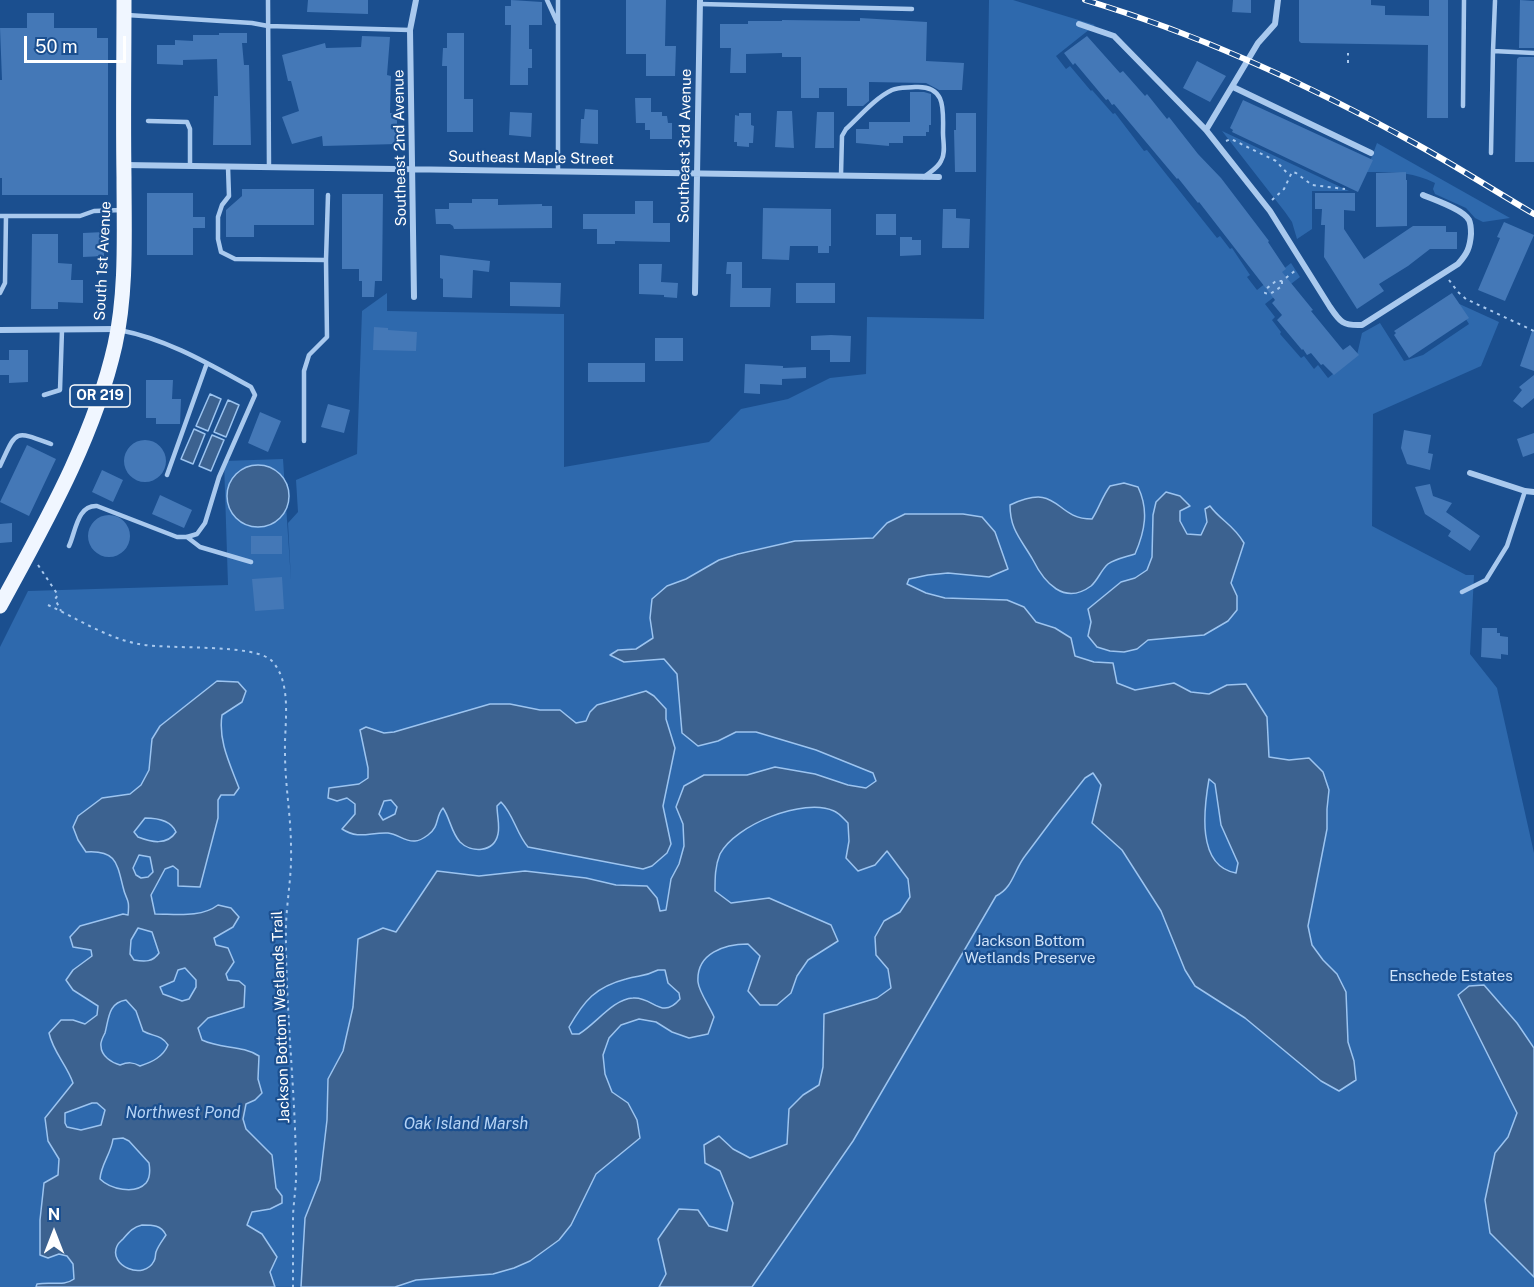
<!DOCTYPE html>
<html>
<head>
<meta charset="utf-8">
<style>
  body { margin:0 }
  #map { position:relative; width:1534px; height:1287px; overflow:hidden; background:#1b4f8f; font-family:"Public Sans",sans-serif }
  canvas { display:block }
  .north { position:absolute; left:24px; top:1203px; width:60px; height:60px; -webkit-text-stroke:4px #1b4f8f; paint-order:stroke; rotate:0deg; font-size:16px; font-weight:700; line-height:24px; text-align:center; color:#fff }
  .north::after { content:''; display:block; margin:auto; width:21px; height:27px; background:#fff; clip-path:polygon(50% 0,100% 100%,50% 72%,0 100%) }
  .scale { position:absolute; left:24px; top:36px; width:102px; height:27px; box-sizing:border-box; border:3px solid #fff; border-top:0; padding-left:8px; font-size:18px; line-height:21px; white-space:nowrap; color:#fff; -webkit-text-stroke:4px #1b4f8f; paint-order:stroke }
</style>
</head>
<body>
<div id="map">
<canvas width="1534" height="1287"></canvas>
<div class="north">N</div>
<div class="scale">50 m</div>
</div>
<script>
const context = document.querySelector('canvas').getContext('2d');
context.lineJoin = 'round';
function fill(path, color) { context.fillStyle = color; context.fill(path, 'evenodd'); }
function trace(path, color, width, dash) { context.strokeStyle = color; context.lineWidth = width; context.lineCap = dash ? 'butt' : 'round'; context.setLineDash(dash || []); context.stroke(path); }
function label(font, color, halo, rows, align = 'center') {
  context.font = font + ' "Public Sans",sans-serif'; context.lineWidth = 4.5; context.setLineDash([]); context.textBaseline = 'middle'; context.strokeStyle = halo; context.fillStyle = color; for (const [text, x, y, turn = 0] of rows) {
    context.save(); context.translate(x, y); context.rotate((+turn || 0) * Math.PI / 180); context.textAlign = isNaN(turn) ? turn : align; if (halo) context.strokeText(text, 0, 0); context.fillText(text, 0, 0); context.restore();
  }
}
fill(new Path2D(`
  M989,0H1013L1095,25L1056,56L1066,69L1070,66L1091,91L1092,90L1113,114L1115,113L1144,151L1147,150L1217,238L1220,236L1230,249L1232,248L1250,275L1247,277L1257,290L1291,263L1300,277L1265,304L1275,317L1272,320L1281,332L1280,334L1301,358L1304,356L1314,369L1318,365L1328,378L1357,355L1362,333L1380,323L1404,361L1423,355L1469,324L1455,302L1499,322L1481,366L1373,414L1372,526L1466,575H1474L1470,654L1497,688L1534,853V1287H0V647L28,591L228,585L224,461L283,459L291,581L288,523L298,512L296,480L357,454L362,311L387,293V311L564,314V467L709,442L741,409L788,399L830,378L866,374L867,317L984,319ZM866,539V654L618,650L636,649L653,638L650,618L667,586L686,579L719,560L738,553L795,541Z
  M1222,131L1349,191H1312V229L1297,239L1292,222L1285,212Z
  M1377,143L1510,218L1483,222L1475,218L1466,208L1435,194L1433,189L1435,183C1410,171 1393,172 1366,172Z`), '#2e69ad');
const water = new Path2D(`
  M210,394L221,399L208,431L196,426Z
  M228,400L239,405L226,437L214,432Z
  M194,429L205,434L193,464L181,459Z
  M212,435L224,440L211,471L199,466Z
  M227 496a31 31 0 1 1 62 0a31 31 0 1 1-62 0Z
  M1124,483L1138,487C1149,510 1145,531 1135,554C1126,557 1115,559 1108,564C1101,570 1098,580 1091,586C1064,606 1044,582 1033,560C1021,539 1010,530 1010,505C1061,481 1053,519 1092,519C1099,508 1102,497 1110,486Z
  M1166,492L1180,496L1190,506L1180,511V521L1187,534L1201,535L1207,522L1205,509L1210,506C1221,521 1233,524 1244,543L1231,583L1237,596V610L1228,621L1204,635L1148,640L1137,649L1124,652L1110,651L1097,647L1088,636L1091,622L1088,609L1121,582L1135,578L1147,570L1152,557L1153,515L1156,502Z
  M905,514H963L982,517L995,532L1008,569L989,577L948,573L928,575L909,579L907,584L926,593L945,598L1007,600L1024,607L1036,622L1055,628L1071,638L1075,656L1094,662L1113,663L1117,683L1135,690L1174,683L1191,692L1209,694L1227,685L1246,684L1267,717L1269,757L1289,760L1309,758L1323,772L1329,790L1327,809V829L1308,926L1312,945L1323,960L1337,974L1346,992L1348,1042L1354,1061L1356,1080L1339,1091L1321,1081L1245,1018L1195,986L1185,970L1161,911L1122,850L1092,823L1101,785L1093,773L1085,778C1064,804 1044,830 1025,856C1014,870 1013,888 996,896L853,1141L752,1287H659L666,1274L658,1239L679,1209L698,1210L709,1226L727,1231L733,1203L720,1171L705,1163L704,1145L719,1136L733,1149L750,1158L787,1144L789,1109L803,1095L819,1085L823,1067L824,1014L877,998L891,988L888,969L876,955L875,937L884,921L900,912L910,897L908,879L887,851L875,865L858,871L846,858L849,841L848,823C844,819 839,813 834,811C804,797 735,825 720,854C715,866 715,878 715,891L731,903L769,898L831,925L838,941L808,960L797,976L791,993L777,1005H760L748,991L760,956L748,944C725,944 696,953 698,982C699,992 710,1007 714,1017L708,1034L689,1038L672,1032L656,1022L639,1019L621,1025L609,1038L603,1055L605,1074L612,1092L628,1103L637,1120L640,1138L596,1174L571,1225L559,1240L530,1261L514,1268L493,1274L416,1280L395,1287H301L305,1218L320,1180L327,1120L328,1079L343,1051L353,1007L358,939L383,928L396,932L437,871L479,876L525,871L586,878L616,885L647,886L657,898L660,911L666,910L671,879L679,864L684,846L683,824L676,807L684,786L704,775H747L775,767L815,774L848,785L866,788L876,781L873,773L816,750L756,732H736L718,741L698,746L682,733L677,674L664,659L624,662L610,655L618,650L636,649L653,638L650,618L652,599L667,586L686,579L719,560L738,554L795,541L873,538L887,523ZM1209,779L1215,784L1221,825L1238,863L1236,873C1196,866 1204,808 1209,779ZM658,970H665L668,983L679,993L680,999C661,1021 653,996 633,998C613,999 597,1023 579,1034H572L569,1027C584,1001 595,987 626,979C640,975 644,977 658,970Z
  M217,681L238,682L246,691L242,702L222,715C218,741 230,764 239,788L234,795H221L218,800V818L200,887L178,886V870L173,866L165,869L151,895L155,914C176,914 201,918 218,905L231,908L239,917L233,927L214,938L216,945L228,948L234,962L226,974L228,980L239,981L245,986L244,1007L208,1018L198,1028L202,1040C221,1049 242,1045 259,1056L258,1079L262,1093L255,1100L246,1104L243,1119L246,1129L272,1155L276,1188L282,1196V1203L270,1209L252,1212L247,1225L262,1234L277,1257L270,1272L275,1287H36L37,1284C53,1281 63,1287 74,1279L73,1264L67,1256L59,1254L48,1258L40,1255V1220L44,1183L58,1175L59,1159L48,1141L45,1118L73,1083C67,1065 53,1052 49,1033L61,1020H73L85,1024L97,1015L98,1006L73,990L66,980L73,970L92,956L91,950L73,947L70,937L80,926L123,914L128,915C130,897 126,901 123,887C117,863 116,850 86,852L78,840L73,827L78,816L102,798L130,794L141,785L149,770L152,739L160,726ZM145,818C157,818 171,820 176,832C167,846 151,842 138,837L134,832ZM139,855L150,857L153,872L148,877L141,878L136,875L133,868ZM138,928L152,932L159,953C153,962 145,962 134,960L130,954L131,940ZM185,968L196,980V987L189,999L182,1001L163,994L160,987L174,981L178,970ZM126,1000L136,1011L143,1031C153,1037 161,1034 168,1045C163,1057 152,1062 140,1066C133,1062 128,1062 120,1065C112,1063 101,1056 101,1046C100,1042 103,1037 105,1033C109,1018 108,1003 126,1000ZM92,1103H97L105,1110L101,1125L81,1130L67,1127L65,1123V1113ZM123,1138L129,1141L149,1163C150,1169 151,1177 146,1183C135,1195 110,1189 100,1179C101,1164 111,1154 113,1139ZM142,1225C153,1225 161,1225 166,1235C162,1241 158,1246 156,1252C155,1255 156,1258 154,1261C144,1281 108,1266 117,1246C118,1243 121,1241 123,1239C129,1232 133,1227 142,1225Z
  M646,691L654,696L666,709V719L675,748L663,806L671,844L667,853L652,866L643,869L528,847C516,833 514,815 501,802L497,806C497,815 500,826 498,834C494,853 471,853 460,842C451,832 450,818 443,808C435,817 440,826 428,835C424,838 419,841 415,841C405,842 398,834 388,833C370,832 359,840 342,829L355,814V804L347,798L337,801L328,798L329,788L359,784L368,778V768L360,730L366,727L384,733L394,732L490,704H510L540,710H560L576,723L586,721L590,712L597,705ZM391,800L397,807L395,814L383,820L379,814L384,801Z
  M1484,985L1517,1023L1534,1048V1277L1490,1233L1485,1200L1495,1153L1508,1137L1517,1113L1458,995L1469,986Z`);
fill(water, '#3c6290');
trace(water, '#9cc4f0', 1.5);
fill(new Path2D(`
  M308,0H368V14L307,12Z
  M511,0L542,2V25H529V49H532V68H528V85H510L511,25H505V6H511Z
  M626,0H666L665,46H676L675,76H646V54H626Z
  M1233,0H1251V13L1232,12Z
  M1299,0H1371V5L1385,6V15L1429,16V0H1448V118H1427L1428,45L1301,43L1299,41Z
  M1520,0L1534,1V48H1519Z
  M27,13H54V28H97V38H108V195H2V178H0V80H2L0,28H27Z
  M860,18L927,22L926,61L964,63L962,90H939L926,83L869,82V101L863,106H847V88H819V98H801V57H782V53L746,54V73H730L731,48H720V24H748V21H782V20L860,21Z
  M219,33H247V43H242L244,65H249L251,145H213L214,96H218L217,59L183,60V65L157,64V45H175V40L193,41V35H219Z
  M447,33H464V99H473V132H447V66H442L443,48H447Z
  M362,36L390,37L387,75L391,76L390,113H397V144L323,146L322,136L292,144L282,117L299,111L291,81H288L282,55L325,43L326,48L361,47Z
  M1087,36L1120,73L1123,71L1145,96L1147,94L1167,119L1169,117L1198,154L1221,178L1269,241L1268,242L1286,269L1282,272L1313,310L1311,311L1343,350L1350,345L1359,355L1334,375L1323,364L1321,365L1311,353L1307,355L1303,349L1302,350L1277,320L1282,315L1272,303L1275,300L1199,202L1198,203L1178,178L1177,179L1114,104L1112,105L1108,99L1106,100L1075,63L1073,65L1064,53Z
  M1519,57H1534V162H1515L1517,59Z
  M1197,61L1226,76L1210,102L1183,88Z
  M910,92H924L931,94V125H929V132H926V136H903V143H889V146L856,143V129H869V122H910Z
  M635,98H651V112H662V116H667L668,123H672V139H650V130H645V123H636Z
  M1243,100L1373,160L1358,192L1232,132L1233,130L1230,128Z
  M585,109L598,110V144L580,143L581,119H584Z
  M777,111H792L794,148L775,147Z
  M510,112L532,113L531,137L509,135Z
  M817,112H834V148H815Z
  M739,113H751V125L754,126L753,143H749V147L737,146V142H734L735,115L739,116Z
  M956,113H976V172H955L954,130H956Z
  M1406,172V180H1407V226L1376,227V173Z
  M242,189H314V225H254V237H226V210L242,196Z
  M147,193H193V217H205V228H193V255H147Z
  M1315,193H1355V211L1344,210V229L1364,259L1413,226H1446V232H1457V249H1430L1408,266L1379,284L1384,291L1357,309L1324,257L1325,225H1321L1322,209H1315Z
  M342,194H383L382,281H375L374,297H362V281H359V269H342Z
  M472,199H498V205L542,204V206H552V228L454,229L453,226L450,224H436L435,209H449V203H472Z
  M635,201H653V223H670V242L615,241V244H597V229H583V214H635Z
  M763,208L831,209V246H829V253H818V246H790L789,260L762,259Z
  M943,209H956V218L970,219L969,248H942Z
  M876,214H896V235H876Z
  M1504,222L1534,235L1505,301L1478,290L1500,238L1497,237Z
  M104,232V256L83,257V233Z
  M32,234H58V263L72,264L71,280H83V303L58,302V309H31Z
  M900,237H912V240H921V255L900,256Z
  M440,255L490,261L489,272L473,270L472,298L443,297V279L440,278Z
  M727,262H742V288H771L770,307H730L731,274H726Z
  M639,264H662L661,282L678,283L677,298L664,297V295L639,294Z
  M510,282L561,283L560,307L510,306Z
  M796,283H835V303H796Z
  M1452,293L1469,318L1409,358L1394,335L1396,333L1394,331Z
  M374,327L388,328V330L417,332L416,351L373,350Z
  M1532,331H1534V371L1520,366Z
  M831,335L851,336L850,362H830V350H811V336Z
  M655,338H683V361H655Z
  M9,350H28V382L9,383V375H0V360H9Z
  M588,363H645V382H588Z
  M745,364L783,366V368L806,367V378L782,379V385L760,384V394L744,393Z
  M1534,375V398L1522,408L1513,401L1522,390L1519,387Z
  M146,380H173L172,399H181L180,424H156V418H146Z
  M328,404L350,410L344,433L321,427Z
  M260,412L281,421L268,452L248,443Z
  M1404,430L1431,435L1428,453L1433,454L1430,470L1407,464L1401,448Z
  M1534,433V453L1523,457L1517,439Z
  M124 461a21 21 0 1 1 42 0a21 21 0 1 1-42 0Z
  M27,445L56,459L29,516L0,502Z
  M102,470L123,480L113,502L92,492Z
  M1430,484L1433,496L1452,503L1446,512L1480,536L1470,551L1448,536L1451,531L1425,514L1415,487Z
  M160,495L192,510L184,528L152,514Z
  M88 536a21 21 0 1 1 42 0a21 21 0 1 1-42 0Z
  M12,523V542L0,543V524Z
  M251,536H282V554H251Z
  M282,577L284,609L255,611L252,579Z
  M1482,628H1497V633H1500V636L1508,637V655L1501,654V659L1481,657Z`), '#4478b7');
trace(new Path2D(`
  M1348,63V53
  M1226,141L1231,139L1276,161L1289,175
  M1272,200L1284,189L1292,172L1296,173L1312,185L1345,189
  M1449,280L1458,292L1466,299L1534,331
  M1282,281V286L1270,294L1265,293L1266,289L1276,281H1282L1296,270
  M38,565L58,595L55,599L61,611
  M48,605C76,618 109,639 139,644C168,650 255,643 272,661C293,684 284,725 285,753C285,785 291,816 291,848C292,874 287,899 286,925C285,1005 295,1085 296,1165C297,1181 294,1198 293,1215C293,1239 293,1263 293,1287`), '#a9c9ee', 2, [3, 4.5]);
trace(new Path2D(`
  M268,0L269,167
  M547,0L557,22
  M558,0V171
  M1495,1L1493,51L1534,53
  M700,4L912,9
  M127,15L252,23L268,26L410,30
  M1463,106L1464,0
  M148,121L187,122L190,129V166
  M1491,153L1493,51
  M228,167L229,196L222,205L218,217V239L221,252L235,259L326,260L328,195
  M841,175L842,136L846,129C860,116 875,98 892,90C899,87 908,88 915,87C947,85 943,111 943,133C943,142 946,153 941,161C938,168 930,172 924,177
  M0,216H80L94,211L122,210
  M0,293L5,283L6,216
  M44,395L60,390L62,330
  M304,441V371L309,355L327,337L326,260
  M0,466C17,430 13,430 51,444
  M167,475L207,363
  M187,537L200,547L251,562
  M69,546C76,531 77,505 97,506L177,537H187L197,534L205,523L219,477L255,395L251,387C209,364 167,339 119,330
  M1462,592L1486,580L1507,546L1525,491`), '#a9c9ee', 4.5);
trace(new Path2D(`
  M1079,24L1114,36L1206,130L1270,211L1330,307C1340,322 1343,326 1362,325L1458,264C1467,254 1470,248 1471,234C1471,230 1471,224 1469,220C1463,209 1434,200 1423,195
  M1233,87L1371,153
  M1206,130L1258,43L1275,24L1278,0
  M124,165L939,177
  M695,293L700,0
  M414,297L410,30L416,0
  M0,330L117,329
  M1470,473L1525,491L1534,492`), '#a9c9ee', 6);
trace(new Path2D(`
  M0,606C45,523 94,438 115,345C127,291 124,232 124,177C123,118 124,59 124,0`), '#f0f6ff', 15);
const rail = new Path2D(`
  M1085,0C1199,34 1311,86 1416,144C1456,166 1495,191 1534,214`);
trace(rail, '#fff', 6);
trace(rail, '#1b4f8f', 4, [11]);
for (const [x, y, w] of [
  [100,396,60]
]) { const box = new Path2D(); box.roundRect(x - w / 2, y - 11, w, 22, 4.5); context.fillStyle = '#1b4f8f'; context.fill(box); trace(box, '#fff', 1.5); }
label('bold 14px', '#fff', null, [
  ["OR 219",100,396]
]);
label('15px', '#fff', '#1b4f8f', [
  ["Southeast 3rd Avenue",685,146,-89],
  ["Southeast 2nd Avenue",400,148,-91],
  ["Southeast Maple Street",531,158,1],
  ["South 1st Avenue",103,261,-87],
  ["Jackson Bottom Wetlands Trail",281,1017,-92]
]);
label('15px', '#cfe3fa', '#1b4f8f', [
  ["Jackson Bottom",1030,941],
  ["Wetlands Preserve",1030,958],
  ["Enschede Estates",1451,976]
]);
label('italic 16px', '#b5d3f5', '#1b4f8f', [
  ["Northwest Pond",183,1113],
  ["Oak Island Marsh",466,1124]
]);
</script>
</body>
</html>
